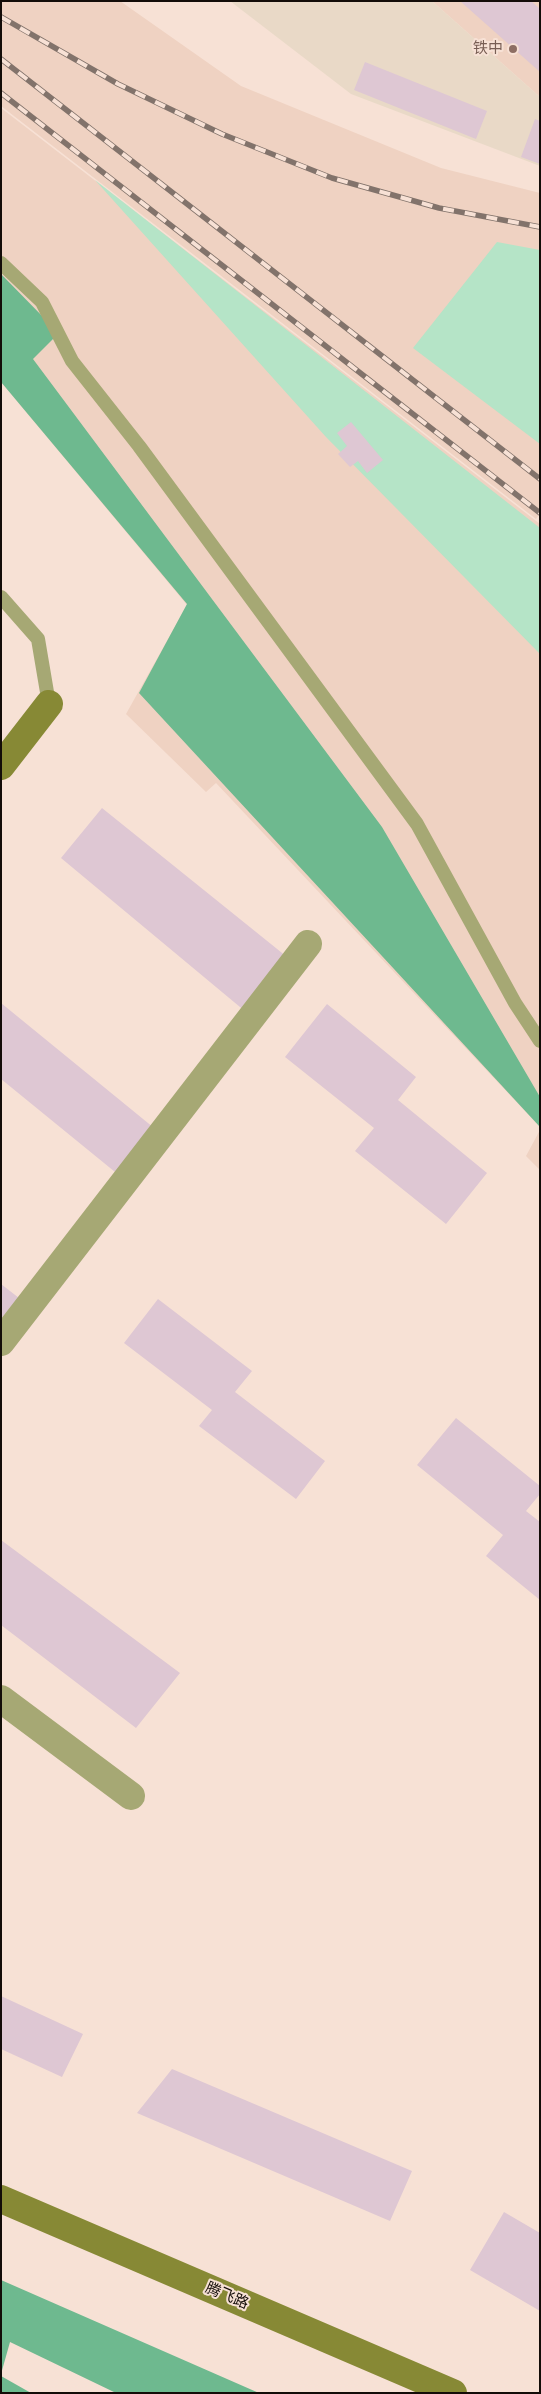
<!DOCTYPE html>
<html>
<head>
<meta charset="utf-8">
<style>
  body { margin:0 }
  #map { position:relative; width:541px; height:2394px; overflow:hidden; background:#f7e1d5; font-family:Figtree,sans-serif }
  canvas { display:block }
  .frame { position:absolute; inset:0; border:2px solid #130c08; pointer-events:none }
</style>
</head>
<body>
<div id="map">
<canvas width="541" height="2394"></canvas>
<div class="frame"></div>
</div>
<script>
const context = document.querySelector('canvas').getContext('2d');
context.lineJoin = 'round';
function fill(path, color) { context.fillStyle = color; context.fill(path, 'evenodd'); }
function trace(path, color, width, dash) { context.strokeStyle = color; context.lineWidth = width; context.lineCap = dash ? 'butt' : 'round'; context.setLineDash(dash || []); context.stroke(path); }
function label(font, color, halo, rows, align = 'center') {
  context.font = font + ' Figtree,"Noto Sans SC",sans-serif'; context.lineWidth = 4; context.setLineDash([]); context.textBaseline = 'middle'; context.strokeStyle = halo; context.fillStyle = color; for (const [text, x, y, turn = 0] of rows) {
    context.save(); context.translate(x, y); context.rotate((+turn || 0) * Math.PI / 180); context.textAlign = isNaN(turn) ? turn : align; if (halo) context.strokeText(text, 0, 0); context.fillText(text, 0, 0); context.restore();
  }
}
fill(new Path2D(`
  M1,1H120L241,86L441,168L540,193V513L536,519L1,106Z
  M432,1H540V97Z
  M1,108L540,524V1127L216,783L206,792L126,714L187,605L1,382Z
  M540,1130V1170L526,1156Z`), '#efd2c2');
fill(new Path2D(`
  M230,1H432L540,97V166L351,94Z`), '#e9d9c7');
fill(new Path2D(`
  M95,180L540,528V654L326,437Z
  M497,242L540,250V444L413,348Z`), '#b5e4c7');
fill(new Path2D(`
  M1,274L47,321L54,338L33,359L382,827L540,1097V1127L139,693L187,604L1,382Z
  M1,2280L259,2393H116L10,2342L1,2374Z
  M1,2376L31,2393H1Z`), '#6eb98f');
fill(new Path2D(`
  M460,1H531L540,9V72Z
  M365,62L487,111L476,139L354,90Z
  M535,119L540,121V164L521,157Z
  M351,422L383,460L367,473L358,461L350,467L338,454L347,446L337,433Z
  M102,808L297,965L252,1017L61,858Z
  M1,1003L170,1141L131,1185L1,1079Z
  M327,1004L416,1077L398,1100L487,1173L446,1224L355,1151L374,1128L285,1057Z
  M1,1284L19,1298L1,1319Z
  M158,1299L252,1371L235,1392L325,1461L296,1499L199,1426L212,1410L124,1343Z
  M456,1418L540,1486V1494L526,1511L540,1522V1600L486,1556L503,1535L417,1465Z
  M1,1540L180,1673L136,1728L1,1625Z
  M1,1996L83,2034L62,2077L1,2049Z
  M172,2069L412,2171L390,2221L137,2113Z
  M504,2212L540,2233V2311L470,2270Z`), '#dec7d3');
trace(new Path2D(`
  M1,263L42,302L72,361L139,446L417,824L515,1003L540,1041
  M1,597L38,639L49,704`), '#a6a874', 14);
trace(new Path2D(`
  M1,1342L308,944
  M1,1699L131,1796`), '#a6a874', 28);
trace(new Path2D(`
  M1,766L49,704
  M1,2199L453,2393`), '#878935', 28);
const rail = new Path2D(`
  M1,17L118,84L222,134L332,178L439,208L540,227
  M1,59L540,479
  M1,93L540,513`);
trace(rail, '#82736b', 5.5);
trace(rail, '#f7e1d5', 4, [11]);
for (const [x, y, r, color] of [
  [513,49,5,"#8d6e63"]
]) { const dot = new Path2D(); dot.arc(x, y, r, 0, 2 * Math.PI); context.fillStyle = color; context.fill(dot); trace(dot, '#f7e1d5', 2); }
label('15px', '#785e54', '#f7e1d5', [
  ["铁中",503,49]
], 'right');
label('15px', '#130c08', '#f7e1d5', [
  ["腾飞路",227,2296,23]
]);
</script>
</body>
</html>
